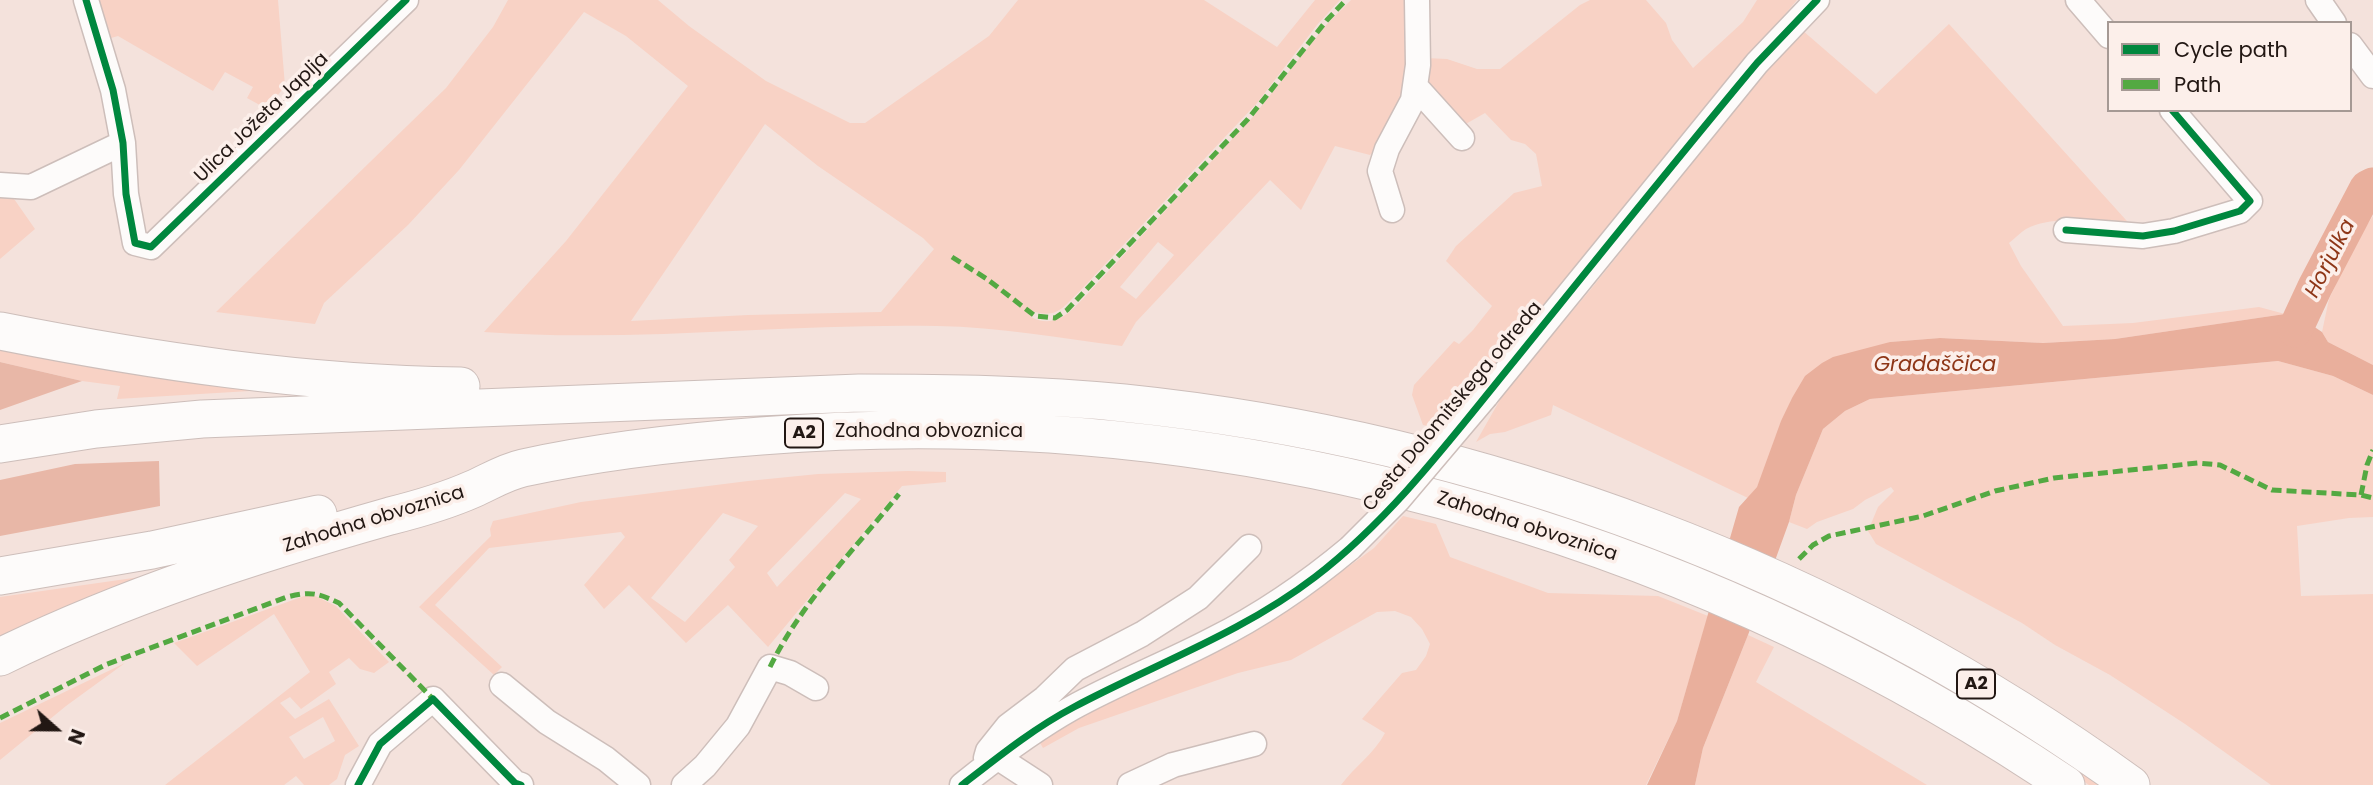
<!DOCTYPE html>
<html>
<head>
<meta charset="utf-8">
<style>
  body { margin:0 }
  #map { position:relative; width:2373px; height:785px; overflow:hidden; background:#f4e2dc; font-family:Poppins,sans-serif }
  canvas { display:block }
  .legend { position:absolute; left:2107px; top:21px; width:245px; height:91px; box-sizing:border-box; background:#fcefea; border:2px solid #a59994; margin:0; padding:9px 12px; list-style:none; font-size:21px; color:#221713 }
  .legend li { display:flex; align-items:center; gap:14px; height:35px }
  .legend b { width:35px; border:2px solid #a59994 }
  .north { position:absolute; left:21px; top:694px; width:70px; height:70px; -webkit-text-stroke:5px #fcefea; paint-order:stroke; rotate:111deg; font-size:19px; font-weight:700; line-height:28px; text-align:center; color:#221713 }
  .north::after { content:''; display:block; margin:auto; width:24px; height:32px; background:#221713; clip-path:polygon(50% 0,100% 100%,50% 72%,0 100%) }
</style>
</head>
<body>
<div id="map">
<canvas width="2373" height="785"></canvas>
<ul class="legend">
<li><b style="height:9px;background:#00873e"></b>Cycle path</li>
<li><b style="height:9px;background:#53a942"></b>Path</li>
</ul>
<div class="north">N</div>
</div>
<script>
const context = document.querySelector('canvas').getContext('2d');
context.lineJoin = 'round';
function fill(path, color) { context.fillStyle = color; context.fill(path, 'evenodd'); }
function trace(path, color, width, dash) { context.strokeStyle = color; context.lineWidth = width; context.lineCap = dash ? 'butt' : 'round'; context.setLineDash(dash || []); context.stroke(path); }
function label(font, color, halo, rows, align = 'center') {
  context.font = font + ' Poppins,sans-serif'; context.lineWidth = 7; context.setLineDash([]); context.textBaseline = 'middle'; context.strokeStyle = halo; context.fillStyle = color; for (const [text, x, y, turn = 0] of rows) {
    context.save(); context.translate(x, y); context.rotate((+turn || 0) * Math.PI / 180); context.textAlign = isNaN(turn) ? turn : align; if (halo) context.strokeText(text, 0, 0); context.fillText(text, 0, 0); context.restore();
  }
}
fill(new Path2D(`
  M99,0H278L285,86L267,109L247,98L253,87L225,72L213,91L118,36L111,38Z
  M508,0H658L689,26L766,81L850,123H865L989,36L1018,0H1204L1277,47L1315,0H1340L1317,25L1257,103L1079,292C1063,307 1058,318 1035,312L1031,317C1057,331 1074,308 1091,290L1251,119L1327,24L1351,0H1410L1409,80L1376,149L1370,155L1335,146L1301,210L1270,180L1136,322L1122,346C1060,338 1000,327 937,326C786,323 635,343 484,332L566,241L688,86L626,36L584,12L459,170L408,225L324,303L315,324L216,312L446,88L493,27ZM765,124L818,166L923,238L934,249L881,312L748,315L631,321ZM1158,242L1174,255L1136,299L1120,287Z
  M1590,0H1646L1666,23L1672,40L1693,68L1743,22L1757,0H1797L1631,198L1532,325L1438,428L1423,425L1412,395L1414,385L1454,341L1459,344L1473,330L1492,306L1446,261L1456,246L1514,193L1542,186L1536,154L1525,144L1511,140L1485,113L1464,125L1425,89L1426,58L1447,59L1477,69H1500L1580,5Z
  M1949,24L2135,230C2101,225 2059,212 2026,229C2020,233 2014,239 2009,243L2021,266L2063,326L2133,323L2259,307L2285,314L2115,339L2043,343L1940,338L1890,342L1792,398L1774,441L1765,470L1757,487L1748,498L1553,405L1551,415L1505,432L1490,434L1476,442L1505,391L1591,289L1763,74L1802,30L1876,94Z
  M0,192L12,196L35,229L0,259Z
  M2373,216V365L2328,342L2322,332L2329,299L2357,240Z
  M0,345L283,389L117,399L120,386L82,381L0,362Z
  M2278,361L2333,376L2373,395V517L2349,518L2297,526L2301,596L2373,594V785H2271L2185,724L2110,675L2055,645L2022,623L1876,544L1868,531L1878,507L1894,491L1891,487L1865,500L1853,509L1817,522L1807,529L1789,522L1796,495L1823,429L1845,411L1870,399Z
  M908,471L946,472V482L902,486L768,647L728,605L686,643L629,585L604,609L584,585L625,537L621,532L489,548L435,605L502,667L494,675L419,607L491,536L490,529L493,521L581,502L748,481L818,474ZM845,493L861,499L777,587L767,573ZM723,513L758,526L729,560L735,567L685,622L651,598Z
  M1403,516L1436,524L1450,557L1548,593L1658,596L1708,616L1677,721L1646,785H1341C1355,766 1374,754 1385,733L1362,719L1402,673L1416,670L1426,656L1430,644L1422,629L1411,617L1395,611L1377,612L1291,660L1238,673L1079,728L1043,748L1039,741L1081,715L1233,642L1315,591L1374,548Z
  M140,577L147,579L0,641V597Z
  M313,595L336,606L389,662L374,673L360,669L349,658L329,672L336,684L301,709L290,697L280,703L295,719L329,699L359,746L345,755L337,779L329,785H304L296,776L284,785H165L310,672L274,614L197,666L174,643L304,596ZM323,717L335,741L304,759L289,737Z
  M1808,610L1889,650L2107,785H2089L2031,745L1805,620Z
  M1748,635L1774,647L1756,682L1927,785H1695L1703,748Z
  M125,663L66,706L0,760V723Z`), '#f8d2c5');
fill(new Path2D(`
  M0,362L82,381L0,410Z
  M159,461L160,506L0,536V480L75,464Z`), '#e8b7a7');
fill(new Path2D(`
  M2285,314L2301,318L2322,332L2328,342L2373,365V395L2333,376L2278,361L1870,399L1845,411L1823,429L1796,495L1789,522L1748,635L1703,748L1695,785H1647L1677,721L1739,507L1757,487L1781,421L1792,398L1805,376L1822,363L1833,357L1890,342L1940,338L2043,343L2115,339Z`), '#e9af9c');
trace(new Path2D(`
  M2295,330L2315,287L2367,188L2373,185`), '#e9af9c', 35);
const minor = new Path2D(`
  M86,0L113,90L123,143L126,194L135,243L151,247L406,0
  M2078,0L2109,36
  M2318,0L2334,23
  M2350,45L2373,76
  M1416,87L1462,138
  M0,185L31,187L123,143
  M1392,210L1380,171L1387,149L1413,100L1418,65L1417,0
  M2066,230L2143,236L2174,231L2240,211L2250,201L2172,110
  M1486,396L1757,63L1817,0
  M502,685L547,722L606,759L638,785
  M997,757L1040,785
  M986,758L988,751L1008,726L1045,698L1075,669L1142,634L1198,598L1249,547
  M358,785L380,744L433,699L515,783L521,785
  M684,785L705,766L738,726L770,667L790,673L816,688
  M962,785C997,757 1033,730 1072,708C1117,683 1166,664 1212,640C1262,615 1307,584 1350,548
  M1130,785L1173,765L1254,744`);
const highway = new Path2D(`
  M0,331C151,361 306,384 461,386
  M0,444L96,429L202,419L859,393C947,393 1036,394 1124,403C1484,440 1838,573 2131,785
  M0,576L152,550L318,514
  M0,657C125,596 256,554 390,516C418,509 446,501 473,489C489,482 505,472 523,468C601,451 681,442 761,436C1221,399 1684,528 2066,785`);
trace(minor, '#cdbeba', 27);
trace(highway, '#cdbeba', 39);
trace(minor, '#fdfbfa', 24);
trace(highway, '#fdfbfa', 37);
const minorBridge = new Path2D(`
  M1350,548L1398,500L1486,396`);
trace(minorBridge, '#cdbeba', 27, []);
trace(minorBridge, '#fdfbfa', 24);
trace(new Path2D(`
  M952,257L987,279L1035,316L1055,318L1067,310L1248,119L1327,20L1346,0
  M2361,495L2367,465L2373,450
  M1799,559L1813,545L1829,536L1923,516L1995,491L2054,478L2198,463L2220,465L2272,490L2361,495L2373,498
  M770,667C801,603 855,549 899,494
  M0,718L105,665L287,597C311,591 317,593 339,603L433,699`), '#53a942', 5, [10, 5]);
trace(new Path2D(`
  M86,0L113,90L123,143L126,194L135,243L151,247L406,0
  M2066,230L2143,236L2174,231L2240,211L2250,201L2172,110
  M358,785L380,744L433,699L515,783L521,785
  M962,785C998,757 1034,728 1074,707C1155,664 1242,633 1315,577C1393,517 1453,436 1515,360C1595,261 1675,161 1757,63L1817,0`), '#00873e', 7);
for (const [x, y, w] of [
  [804,433,38],
  [1976,684,38]
]) { const box = new Path2D(); box.roundRect(x - w / 2, y - 14.5, w, 29, 5); context.fillStyle = '#fcefea'; context.fill(box); trace(box, '#221713', 2); }
label('bold 18px', '#221713', null, [
  ["A2",804,433],
  ["A2",1976,684]
]);
label('19px', '#221713', '#fcefea', [
  ["Ulica Jožeta Japlja",262,118,-44],
  ["Cesta Dolomitskega odreda",1453,407,-50],
  ["Zahodna obvoznica",929,432],
  ["Zahodna obvoznica",374,520,-17],
  ["Zahodna obvoznica",1527,527,18]
]);
label('italic 21px', '#8e3617', '#fcefea', [
  ["Horjulka",2331,259,-63],
  ["Gradaščica",1935,366]
]);
</script>
</body>
</html>
